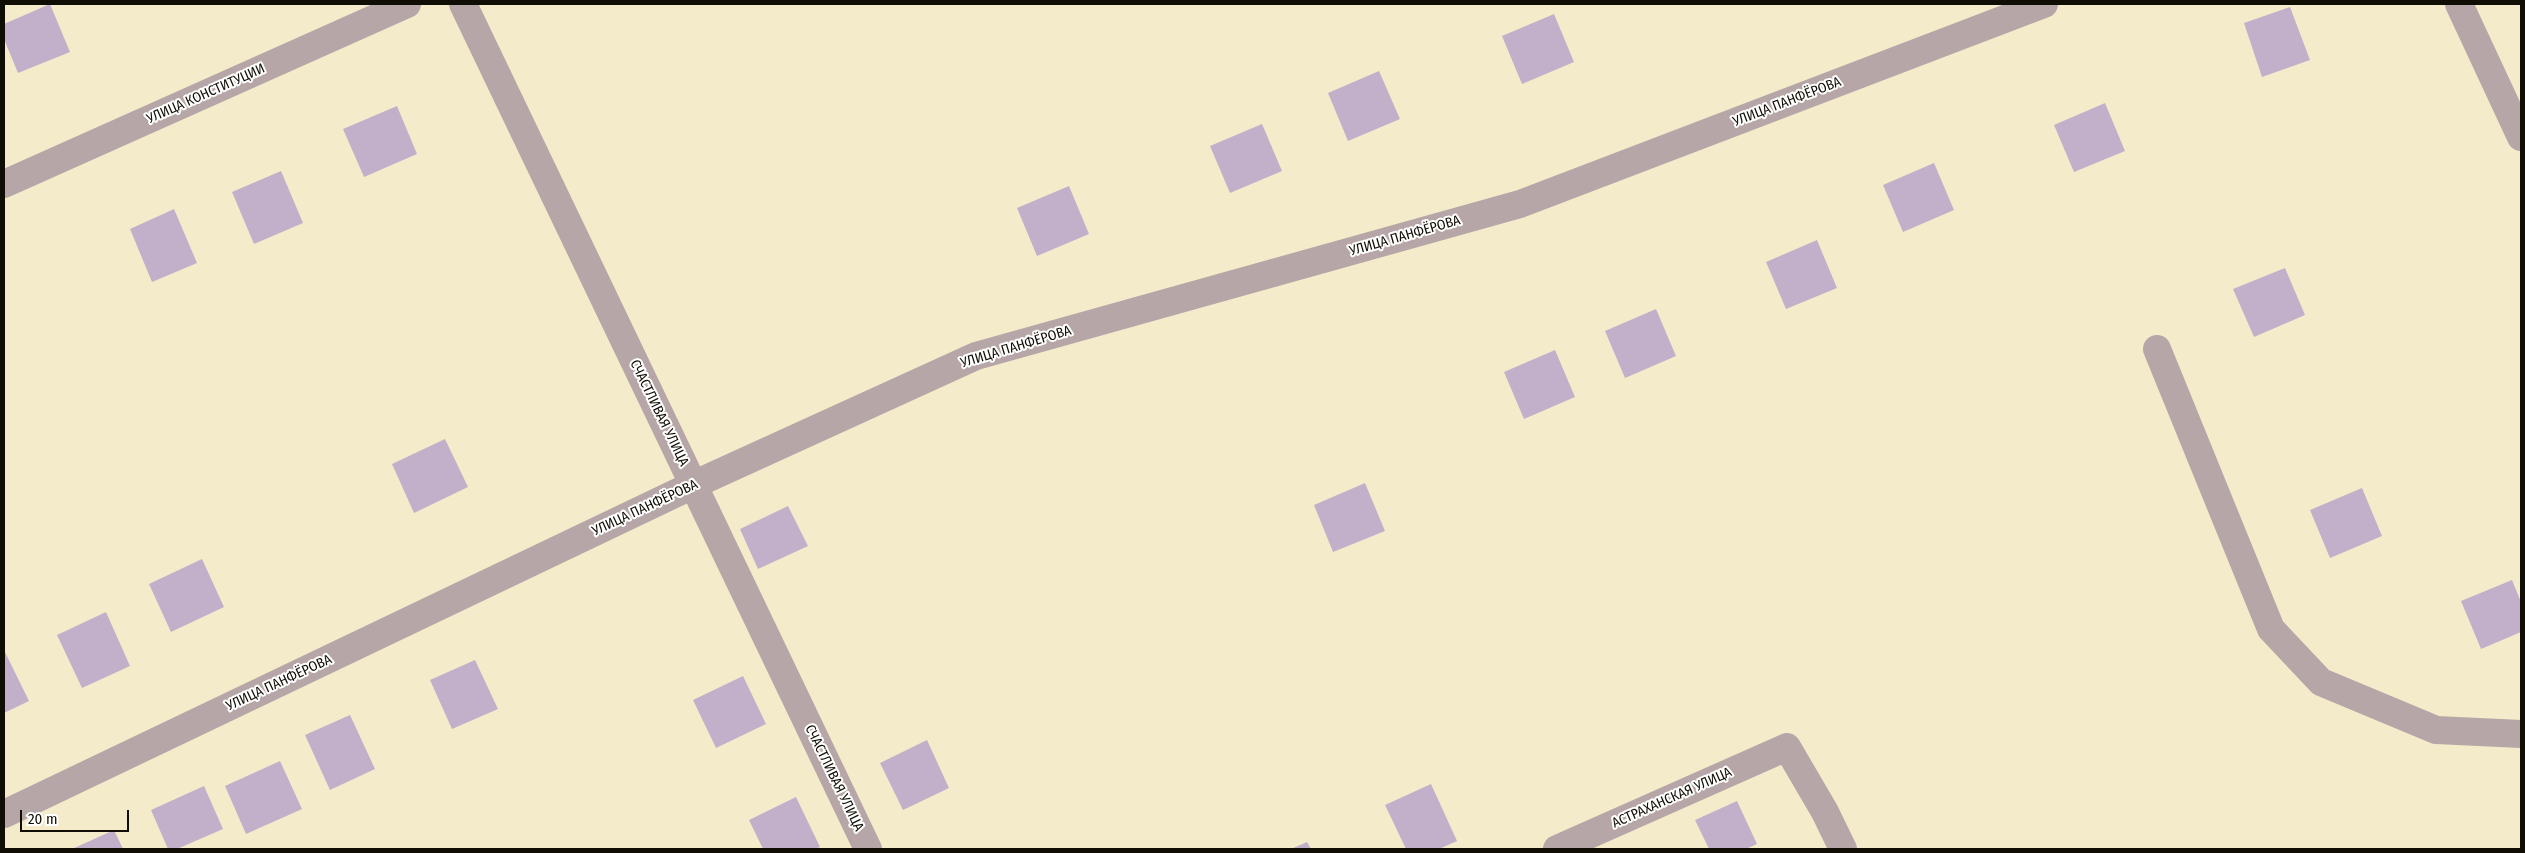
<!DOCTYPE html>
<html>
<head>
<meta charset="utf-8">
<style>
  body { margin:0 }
  #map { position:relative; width:2525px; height:853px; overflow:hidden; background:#f4ebcb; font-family:"Fira Sans Condensed",sans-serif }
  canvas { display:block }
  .frame { position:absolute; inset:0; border:5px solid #100d04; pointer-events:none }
  .scale { position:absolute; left:20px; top:810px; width:109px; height:22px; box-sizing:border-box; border:2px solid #100d04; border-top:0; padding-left:6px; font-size:15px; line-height:18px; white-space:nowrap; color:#100d04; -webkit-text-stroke:4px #fff; paint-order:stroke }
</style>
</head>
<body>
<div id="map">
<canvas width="2525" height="853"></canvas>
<div class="frame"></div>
<div class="scale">20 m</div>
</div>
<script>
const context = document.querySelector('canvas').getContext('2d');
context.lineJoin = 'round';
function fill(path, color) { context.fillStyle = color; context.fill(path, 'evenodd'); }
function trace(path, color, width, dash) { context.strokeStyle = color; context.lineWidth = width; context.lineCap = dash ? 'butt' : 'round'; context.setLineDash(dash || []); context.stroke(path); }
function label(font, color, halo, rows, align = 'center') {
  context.font = font + ' "Fira Sans Condensed",sans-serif'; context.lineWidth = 4; context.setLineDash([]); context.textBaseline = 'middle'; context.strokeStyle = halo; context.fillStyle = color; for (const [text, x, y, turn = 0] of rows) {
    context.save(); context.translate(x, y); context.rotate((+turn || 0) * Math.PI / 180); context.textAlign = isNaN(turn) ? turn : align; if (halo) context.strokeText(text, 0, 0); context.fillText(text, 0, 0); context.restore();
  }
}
fill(new Path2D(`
  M50,4L70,52L18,73L4,39V24Z
  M2290,7L2310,60L2262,77L2244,23Z
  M1554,14L1574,62L1522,84L1502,36Z
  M1379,71L1400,119L1348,141L1328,93Z
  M2105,103L2125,151L2074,172L2054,125Z
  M397,106L417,154L364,177L343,129Z
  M1262,124L1282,171L1230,193L1210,146Z
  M1934,163L1954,210L1903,232L1883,185Z
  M281,171L303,223L254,244L232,192Z
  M1069,186L1089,234L1037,256L1017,208Z
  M174,209L197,263L152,282L130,229Z
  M1817,240L1837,288L1786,309L1766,262Z
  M2285,268L2305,315L2254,337L2233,289Z
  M1656,309L1676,356L1625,378L1605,331Z
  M1555,350L1575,397L1524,419L1504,372Z
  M445,439L468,487L414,513L392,464Z
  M1365,483L1385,531L1333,552L1314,505Z
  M2362,488L2382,536L2330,558L2310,510Z
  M788,506L808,546L758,569L740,529Z
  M202,559L224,607L171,632L149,584Z
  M2512,580L2521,602V632L2481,649L2461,601Z
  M106,612L130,666L82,688L57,635Z
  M4,650L29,701L4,713Z
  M475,660L498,709L452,729L430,680Z
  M743,676L766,724L716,748L693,700Z
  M350,715L375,769L330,790L305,735Z
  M927,740L949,788L903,810L880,763Z
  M280,761L302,809L246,834L225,786Z
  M1431,784L1457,841L1439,849H1406L1385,805Z
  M204,786L223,829L177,849H168L151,810Z
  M796,797L820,847L815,849H763L749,820Z
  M1737,801L1757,844L1746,849H1709L1695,820Z
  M114,830L123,849H72Z
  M1307,842L1311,849H1291Z`), '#c2b0cb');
trace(new Path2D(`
  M463,4L868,849
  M2459,4L2521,137
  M4,184L407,4
  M2157,349L2271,629L2321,682L2436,730L2521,734
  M4,814L693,485L976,356L1520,204L2044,4
  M1557,849L1787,747L1825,812L1843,849`), '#b7a6a7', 28);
label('14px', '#100d04', '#fff', [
  ["УЛИЦА КОНСТИТУЦИИ",206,94,-24],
  ["УЛИЦА ПАНФЁРОВА",1787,102,-21],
  ["УЛИЦА ПАНФЁРОВА",1405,236,-16],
  ["УЛИЦА ПАНФЁРОВА",1016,347,-17],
  ["СЧАСТЛИВАЯ УЛИЦА",659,413,64],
  ["УЛИЦА ПАНФЁРОВА",645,508,-25],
  ["УЛИЦА ПАНФЁРОВА",279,683,-25],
  ["СЧАСТЛИВАЯ УЛИЦА",834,778,64],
  ["АСТРАХАНСКАЯ УЛИЦА",1672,798,-24]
]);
</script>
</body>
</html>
